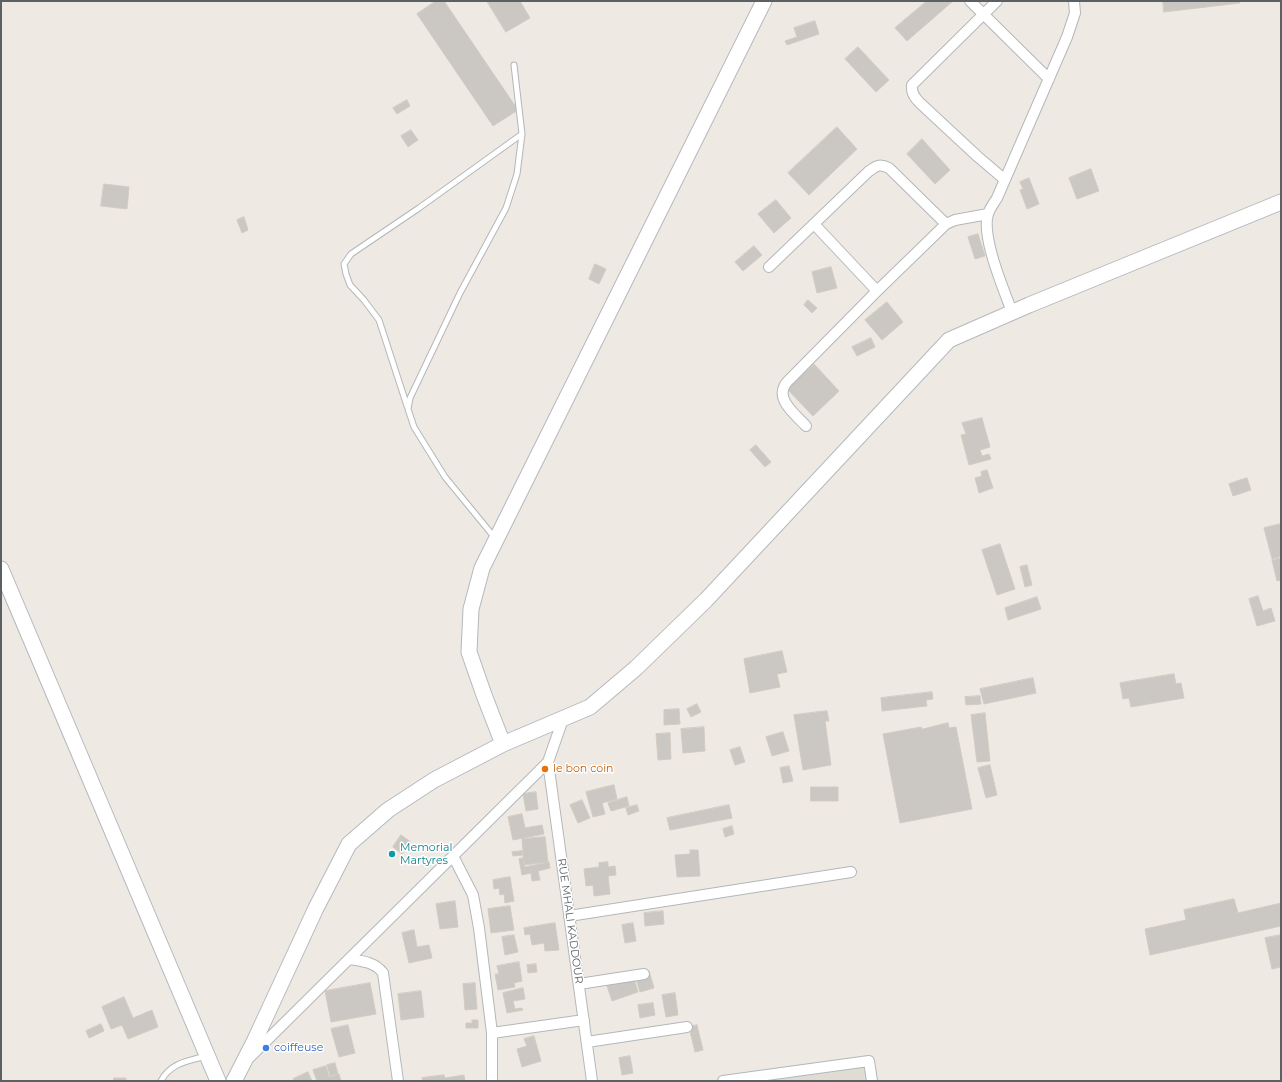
<!DOCTYPE html>
<html>
<head>
<meta charset="utf-8">
<style>
  body { margin:0 }
  #map { position:relative; width:1282px; height:1082px; overflow:hidden; background:#eeeae3; font-family:Montserrat,sans-serif }
  canvas { display:block }
  .frame { position:absolute; inset:0; border:2px solid #5b6064; pointer-events:none }
</style>
</head>
<body>
<div id="map">
<canvas width="1282" height="1082"></canvas>
<div class="frame"></div>
</div>
<script>
const context = document.querySelector('canvas').getContext('2d');
context.lineJoin = 'round';
function fill(path, color) { context.fillStyle = color; context.fill(path, 'evenodd'); }
function trace(path, color, width, dash) { context.strokeStyle = color; context.lineWidth = width; context.lineCap = dash ? 'butt' : 'round'; context.setLineDash(dash || []); context.stroke(path); }
function label(font, color, halo, rows, align = 'center') {
  context.font = font + ' Montserrat,sans-serif'; context.lineWidth = 3; context.setLineDash([]); context.textBaseline = 'middle'; context.strokeStyle = halo; context.fillStyle = color; for (const [text, x, y, turn = 0] of rows) {
    context.save(); context.translate(x, y); context.rotate((+turn || 0) * Math.PI / 180); context.textAlign = isNaN(turn) ? turn : align; if (halo) context.strokeText(text, 0, 0); context.fillText(text, 0, 0); context.restore();
  }
}
fill(new Path2D(`
  M866,1066L867,1081H767Z`), '#e0dcd3');
const building = new Path2D(`
  M436,1H444L518,110L493,126L417,14Z
  M487,1H520L530,18L506,32Z
  M927,1H953L907,41L895,28Z
  M1163,1H1239L1240,3L1164,12Z
  M815,21L819,34L787,45L785,41L797,37L794,28Z
  M858,47L889,80L876,92L845,59Z
  M407,100L410,106L397,114L393,108Z
  M837,127L857,149L809,195L788,173Z
  M411,130L418,140L408,147L401,136Z
  M922,139L950,170L935,184L907,154Z
  M1091,169L1099,191L1077,199L1069,178Z
  M1029,178L1039,204L1027,209L1020,190L1023,189L1020,182Z
  M104,184L129,187L127,209L101,206Z
  M776,200L791,218L774,233L758,214Z
  M244,217L248,230L242,233L237,220Z
  M978,234L985,256L975,259L968,237Z
  M754,246L762,255L743,271L735,262Z
  M595,264L606,269L599,284L589,279Z
  M831,267L837,288L817,293L812,272Z
  M808,300L817,308L812,313L804,305Z
  M887,302L903,322L882,340L865,320Z
  M871,338L875,347L857,356L852,347Z
  M814,364L839,391L813,416L787,389Z
  M982,418L990,447L980,450L982,456L989,454L991,459L969,465L961,435L966,434L962,423Z
  M756,445L771,462L765,467L750,450Z
  M987,470L993,488L979,493L975,478L982,476L981,472Z
  M1247,478L1251,490L1233,496L1229,484Z
  M1281,524V556L1272,559L1264,528Z
  M1000,544L1015,589L997,595L982,550Z
  M1281,558V580L1277,581L1272,560Z
  M1027,565L1032,585L1025,587L1020,567Z
  M1258,596L1263,611L1271,608L1275,621L1257,626L1249,599Z
  M1037,597L1041,609L1008,620L1005,608Z
  M782,651L787,672L777,674L780,687L750,693L744,659Z
  M1174,674L1176,684L1181,683L1184,698L1131,707L1129,698L1123,699L1120,683Z
  M1033,678L1036,693L984,704L980,689Z
  M932,692L933,699L926,700L927,706L882,711L881,698Z
  M980,696L981,704L966,705L965,697Z
  M697,704L701,712L691,717L687,709Z
  M679,709L680,724L664,725V710Z
  M827,711L829,721H825L831,765L803,770L794,715Z
  M985,713L990,761L977,762L971,715Z
  M948,723L949,728L956,727L972,809L900,823L883,734L921,727L922,729Z
  M704,727L705,751L683,753L681,729Z
  M783,732L789,751L772,756L766,737Z
  M670,733L671,759L658,760L656,734Z
  M740,747L745,762L735,765L730,750Z
  M990,765L997,795L986,798L978,768Z
  M789,766L793,781L783,783L780,768Z
  M614,785L617,799L602,803L605,814L593,817L586,792Z
  M811,787H838V801H811Z
  M536,792L538,809L526,811L523,794Z
  M627,797L629,806L611,811L608,803Z
  M582,800L590,818L578,823L570,805Z
  M637,805L639,811L628,815L626,808Z
  M729,805L732,818L670,830L667,818Z
  M522,814L525,828L542,825L544,834L513,840L508,817Z
  M732,826L734,834L725,837L723,829Z
  M401,835L411,842L402,854L393,847Z
  M545,837L548,862L524,865L522,839Z
  M690,850H698L700,876L677,877L675,855L690,854Z
  M522,851L523,855L513,856L512,852Z
  M523,858L525,867L549,862L550,868L538,871L540,880L532,881L531,873L522,875L519,859Z
  M608,862V867L615,866L616,875L608,876L610,894L594,896L593,885L586,886L584,869L599,867V863Z
  M510,877L514,901L505,903L504,894L500,895L499,888L494,889L493,880Z
  M1234,899L1238,913L1281,903V926L1150,955L1145,929L1186,920L1184,910Z
  M455,901L458,927L440,929L436,904Z
  M510,906L514,930L491,933L488,909Z
  M663,911L664,924L645,926L644,913Z
  M555,923L559,950L545,951L544,943L532,945L530,934L525,935L524,928Z
  M633,923L636,941L625,943L622,925Z
  M414,930L417,947L429,945L432,958L409,963L402,933Z
  M514,935L518,952L505,955L502,937Z
  M1281,935V967L1272,969L1265,938Z
  M519,962L522,981L514,983L515,987L498,990L495,974H499L497,966Z
  M536,964L537,972L528,973L527,965Z
  M649,971L654,988L640,992L635,975Z
  M633,975L638,992L612,1001L605,980Z
  M370,983L376,1014L331,1022L325,991Z
  M475,983L477,1009L465,1010L463,984Z
  M523,988L525,999L513,1001L515,1009L522,1008L523,1010L507,1013L503,993Z
  M421,991L424,1017L401,1020L398,994Z
  M675,993L678,1015L666,1017L662,995Z
  M124,997L133,1018L152,1010L158,1027L128,1039L122,1025L111,1029L102,1007Z
  M653,1003L655,1015L640,1018L638,1005Z
  M472,1020H478V1028H466V1023H472Z
  M101,1024L104,1031L89,1038L86,1031Z
  M348,1025L355,1053L339,1057L331,1029Z
  M697,1025L703,1050L695,1052L689,1027Z
  M534,1036L541,1061L522,1067L517,1049L527,1046L524,1039Z
  M630,1056L633,1073L622,1075L619,1058Z
  M335,1063L338,1074L330,1076L327,1065Z
  M326,1066L329,1077L339,1074L341,1081H317L313,1070Z
  M308,1072L312,1081H294L293,1079Z
  M444,1075L445,1078L464,1075L465,1081H423L422,1078Z
  M114,1078H126V1081H114Z`);
fill(building, '#cbc7c2');
trace(building, '#d3cbc1', 1);
const lane = new Path2D(`
  M407,406L379,320L364,300L350,285L346,274L344,264L351,254L419,208L522,134
  M495,538L445,477L414,427L408,409L410,398L460,293L506,208L517,174L522,134L514,65
  M161,1081C170,1063 188,1061 206,1056`);
const street = new Path2D(`
  M970,1L1049,79
  M997,1L912,85C911,93 915,98 920,103L977,156L1004,179
  M814,224L877,291
  M769,267L868,172C876,166 879,163 889,168L946,224
  M1012,312C1004,290 981,237 988,214C990,208 994,203 997,198L1067,37L1075,13L1074,1
  M806,426C798,417 777,401 784,387C785,383 789,380 792,377L877,291L946,224L955,220L988,214
  M548,762L592,1081
  M453,856L473,895L479,928L492,1033V1081
  M569,916L851,872
  M349,959C362,961 375,962 383,973L398,1081
  M579,984L644,974
  M492,1033L584,1020
  M587,1042L687,1027
  M250,1057L548,762L563,719
  M723,1081L869,1061L872,1081`);
const secondary = new Path2D(`
  M1,569L218,1081
  M503,744L484,695L469,652L471,609L482,568L764,1
  M234,1081L254,1042L316,908L349,844L388,810L434,780L503,744L590,707L636,668L706,600L949,340L1029,305L1281,202`);
trace(lane, '#b3b7bb', 7);
trace(street, '#b3b7bb', 12);
trace(secondary, '#b4b9be', 17);
trace(lane, '#fff', 5);
trace(street, '#fff', 10);
trace(secondary, '#fff', 15);
for (const [x, y, r, color] of [
  [545,769,4,"#e8710a"],
  [392,854,4,"#0f9aa8"],
  [266,1048,4,"#3f7fe0"]
]) { const dot = new Path2D(); dot.arc(x, y, r, 0, 2 * Math.PI); context.fillStyle = color; context.fill(dot); trace(dot, '#fff', 1.5); }
label('11px', '#c56008', '#fff', [
  ["le bon coin",553,769]
], 'left');
label('11px', '#0d838f', '#fff', [
  ["Memorial",400,848],
  ["Martyres",400,861]
], 'left');
label('11px', '#5b6064', '#fff', [
  ["RUE MHALI KADDOUR",570,921,82]
]);
label('11px', '#366cbe', '#fff', [
  ["coiffeuse",274,1048]
], 'left');
</script>
</body>
</html>
